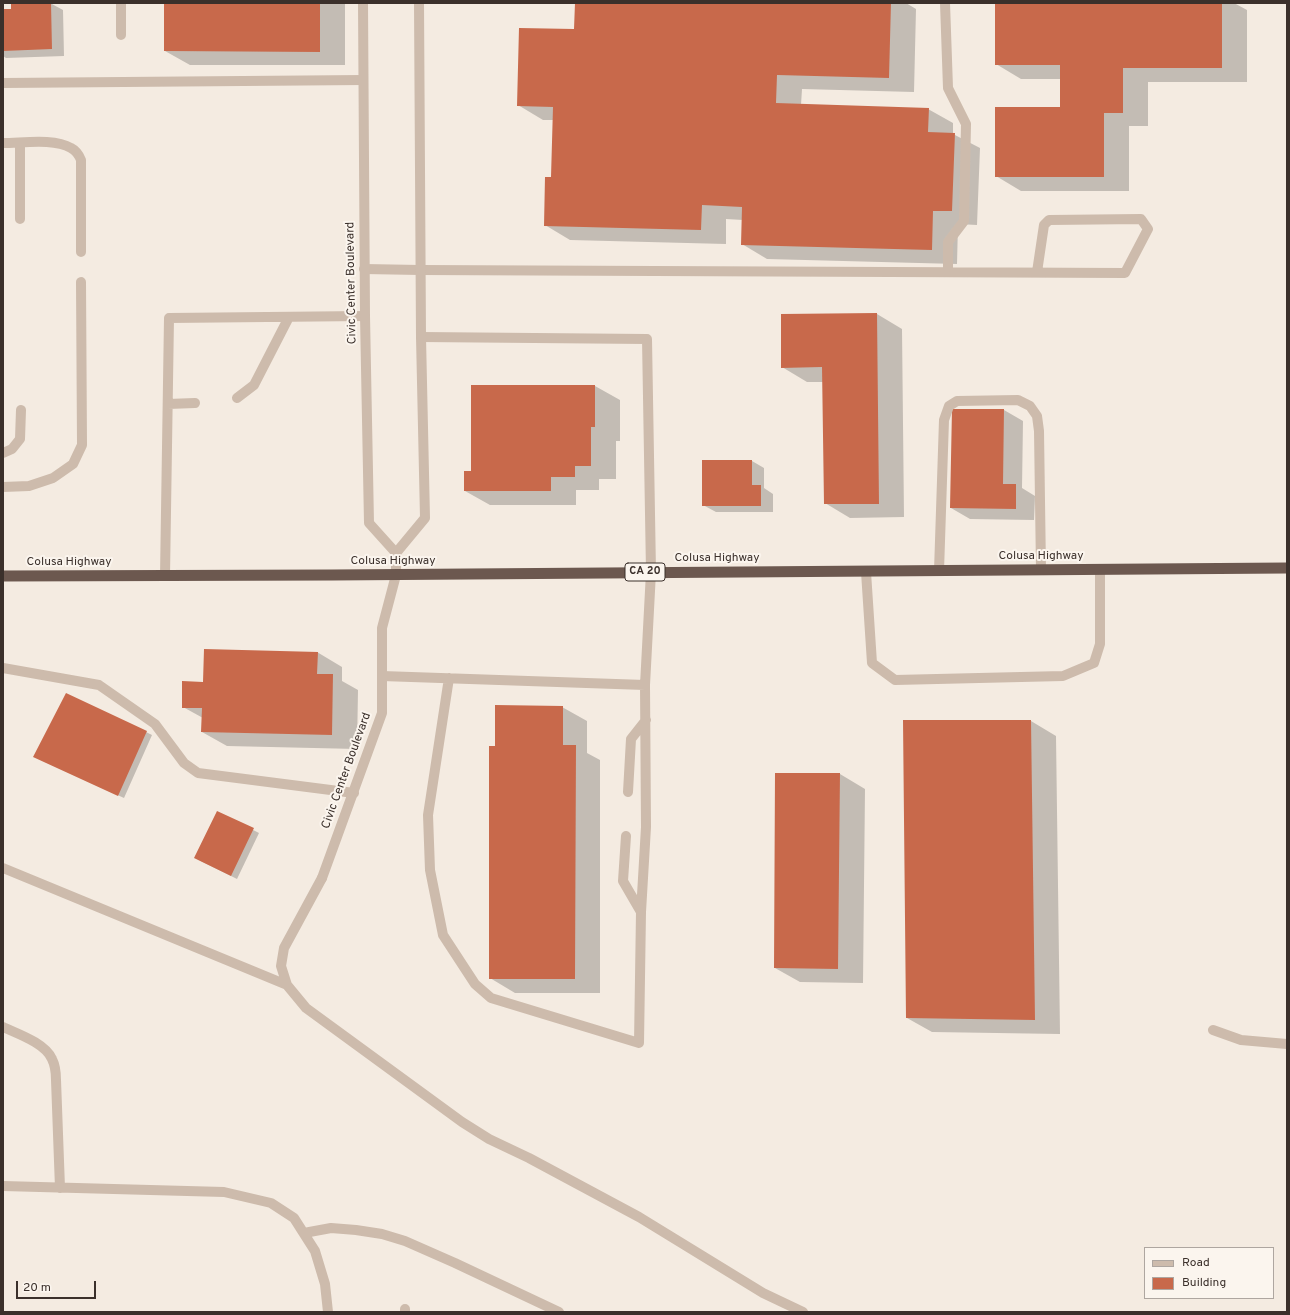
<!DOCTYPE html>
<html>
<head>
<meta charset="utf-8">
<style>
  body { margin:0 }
  #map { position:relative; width:1290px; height:1315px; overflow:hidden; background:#f4ebe1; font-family:Overpass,sans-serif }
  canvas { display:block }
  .frame { position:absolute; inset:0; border:4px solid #3b302b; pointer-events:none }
  .legend { position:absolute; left:1144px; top:1247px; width:130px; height:52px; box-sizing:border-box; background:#fbf5ee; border:1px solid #aea6a0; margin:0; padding:5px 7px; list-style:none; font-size:12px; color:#3b302b }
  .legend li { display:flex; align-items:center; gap:8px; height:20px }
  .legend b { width:20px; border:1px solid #aea6a0 }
  .scale { position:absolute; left:16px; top:1281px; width:80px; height:18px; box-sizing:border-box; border:2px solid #3b302b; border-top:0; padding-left:5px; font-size:12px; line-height:14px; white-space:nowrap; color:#3b302b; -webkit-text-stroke:3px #fbf5ee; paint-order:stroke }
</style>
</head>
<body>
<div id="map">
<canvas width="1290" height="1315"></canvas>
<div class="frame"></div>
<ul class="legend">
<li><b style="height:5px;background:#cdbbac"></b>Road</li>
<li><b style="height:11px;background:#c8694b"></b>Building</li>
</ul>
<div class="scale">20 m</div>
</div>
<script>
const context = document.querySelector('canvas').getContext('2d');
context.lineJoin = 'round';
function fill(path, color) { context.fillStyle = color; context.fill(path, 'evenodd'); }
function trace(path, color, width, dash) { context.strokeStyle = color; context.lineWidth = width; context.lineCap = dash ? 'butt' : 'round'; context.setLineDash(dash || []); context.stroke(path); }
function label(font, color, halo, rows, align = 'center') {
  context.font = font + ' Overpass,sans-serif'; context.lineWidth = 4; context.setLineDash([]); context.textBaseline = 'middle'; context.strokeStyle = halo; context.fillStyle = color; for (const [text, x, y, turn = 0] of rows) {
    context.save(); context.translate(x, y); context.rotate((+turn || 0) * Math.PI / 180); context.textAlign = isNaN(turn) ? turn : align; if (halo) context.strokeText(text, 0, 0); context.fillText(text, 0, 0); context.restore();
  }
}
fill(new Path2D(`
  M50,3L63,10L64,56L6,58L3,56V10H12Z
  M165,3H345V65H190L165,51Z
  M576,3H906L916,9L914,92L802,89L801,105L928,109L953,123V134L980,148L977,225L958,224L957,264L767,259L742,244L743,220L726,219V244L570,240L545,225L552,178L554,120H543L518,105L575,30Z
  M996,3H1234L1247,10V82H1148V126H1129V191H1021L996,176L1061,108V79H1021L996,64Z
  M877,314L902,329L904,517L850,518L825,503L823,382H807L782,367Z
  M595,386L620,400V441H616V479H599V490H576V505H490L465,491L472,472Z
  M1004,410L1023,421L1022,488L1035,496L1034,520L970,519L951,508Z
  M752,461L764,468V488L773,494V512H716L703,505Z
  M317,652L342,667V681L358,690L357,749L227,746L202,732L203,718L183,707L204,683Z
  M562,707L587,721V753L600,760V993H515L490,978Z
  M1031,721L1056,736L1060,1034L932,1032L907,1018Z
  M146,732L152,735L124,798L41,760Z
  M840,774L865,789L863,983L800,982L775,968Z
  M218,812L259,833L237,879L201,861Z`), '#0003');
fill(new Path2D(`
  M11,3H51L52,49L3,51V9H11Z
  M164,3H320V52L164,51Z
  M575,3H891L889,78L777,75L776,103L929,108L928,132L955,133L952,211H933L932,250L741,245L742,207L702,205L701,230L544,226L545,177H551L553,107L517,106L519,28L574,29Z
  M995,3H1222V68H1123V113H1104V177H995V107H1060V65H995Z
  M877,313L879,504H824L822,367L781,368V314Z
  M471,385H595V427H591V466H575V477H551V491H464V471H471Z
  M952,409H1004L1003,484H1016V509L950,508Z
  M702,460H752V485H761V506H702Z
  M204,649L318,652L317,674H333L332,735L201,732L202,708H182V681L203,682Z
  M66,693L147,731L118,796L33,757Z
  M495,705L563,706V745H576L575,979H489V746H495Z
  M903,720H1031L1035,1020L906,1018Z
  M775,773H840L838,969L774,968Z
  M217,811L254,828L231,876L194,858Z`), '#c8694b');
trace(new Path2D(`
  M121,3V35
  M945,3L948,88L966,124L964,221L948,242V272
  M3,83L363,80
  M3,143C23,143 54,138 71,148C77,151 79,155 81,160V252
  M20,143V219
  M364,269L420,270L1125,273L1148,229L1141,219L1049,220L1044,225L1037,272
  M421,337L647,339L651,572L645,685L646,827L641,912L639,1043L491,998L475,984L443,935L430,870L428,815L449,678
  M237,398L254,385L289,317
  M168,404L195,403
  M3,453L12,449L20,439L21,410
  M3,487L29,486L53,478L73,464L82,445L81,282
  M939,571L944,420L949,406L957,401L1018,400L1030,406L1037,416L1039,431L1041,570
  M866,572L872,663L895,680L1063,676L1094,663L1100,644V570
  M165,576L169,318L365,316
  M3,668L99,685L155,724L184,763L198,773L354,793
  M382,676L645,685
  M628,792L631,739L646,720
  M626,836L623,881L641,912
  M3,868L287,985
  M322,878L284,948L281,966L287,985L306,1008L462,1122L489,1139L529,1158L639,1217L763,1293L803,1312
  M3,1027C18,1034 45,1043 52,1059C55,1065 56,1073 56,1080L60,1188
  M3,1186L224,1192L271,1203L294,1218L315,1251L325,1284L328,1312
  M304,1233L331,1228L356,1230L382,1234L405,1241L455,1263L559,1312
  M405,1312V1309`), '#cdbbac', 10);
trace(new Path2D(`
  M363,3L365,316L369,523L396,553
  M322,878L382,713V628L396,575V553L425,518L421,337L419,3
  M1213,1030L1241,1040L1287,1044`), '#cdbbac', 10);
trace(new Path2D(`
  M3,576L332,575L1287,568`), '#6c584f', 11);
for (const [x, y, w] of [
  [645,572,40]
]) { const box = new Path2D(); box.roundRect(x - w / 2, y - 9, w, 18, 3); context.fillStyle = '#fbf5ee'; context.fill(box); trace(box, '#3b302b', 1); }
label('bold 11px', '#3b302b', null, [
  ["CA 20",645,572]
]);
label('12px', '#3b302b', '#fbf5ee', [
  ["Civic Center Boulevard",352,283,-91],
  ["Colusa Highway",1041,557],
  ["Colusa Highway",717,559],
  ["Colusa Highway",393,562],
  ["Colusa Highway",69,563],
  ["Civic Center Boulevard",347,771,-70]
]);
</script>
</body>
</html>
